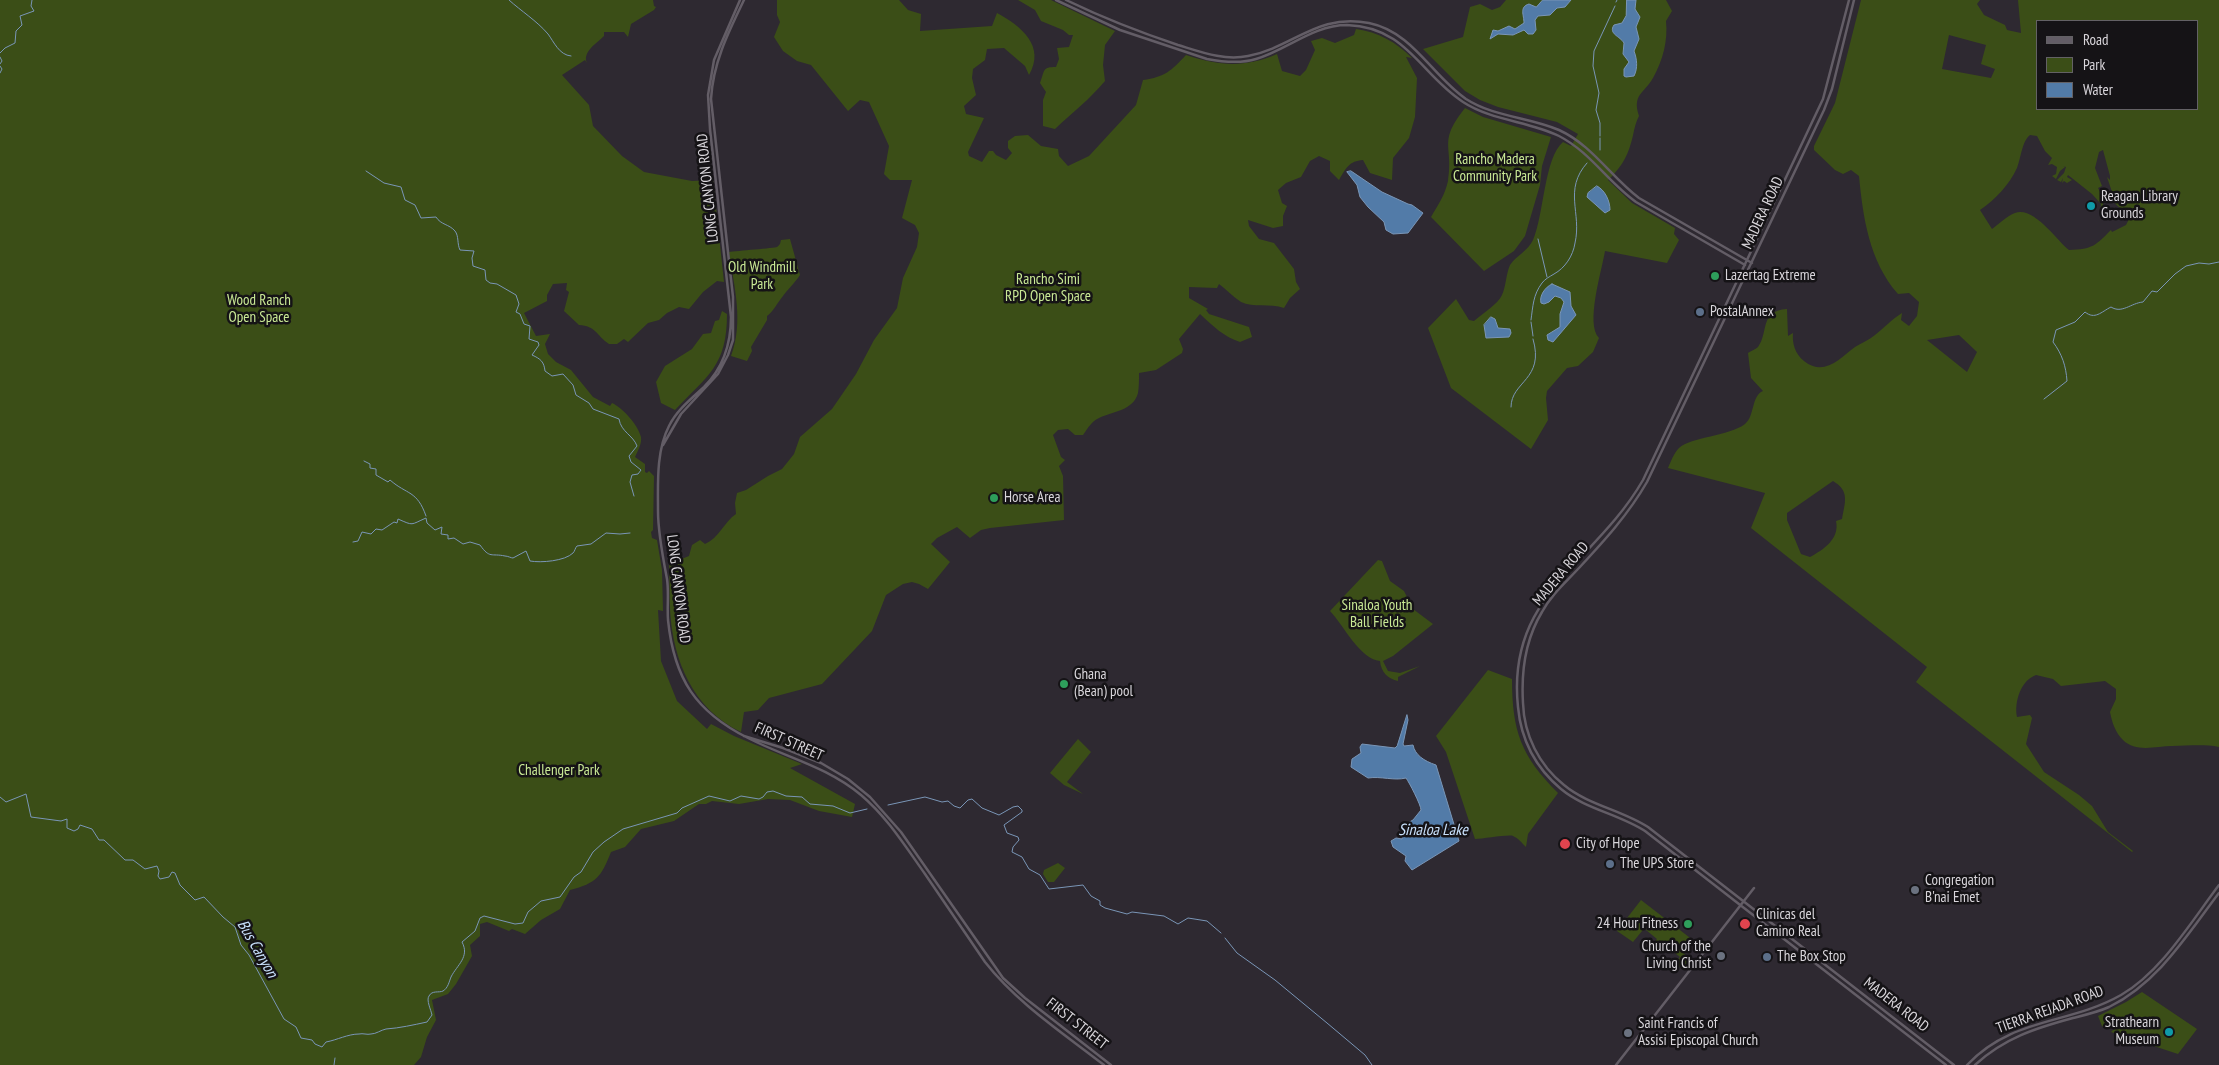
<!DOCTYPE html>
<html>
<head>
<meta charset="utf-8">
<style>
  body { margin:0 }
  #map { position:relative; width:2219px; height:1065px; overflow:hidden; background:#2e2931; font-family:"PT Sans Narrow",sans-serif }
  canvas { display:block }
  .legend { position:absolute; left:2036px; top:20px; width:162px; height:90px; box-sizing:border-box; background:#151316; border:1px solid #636165; margin:0; padding:6px 9px; list-style:none; font-size:15px; color:#d9d6db }
  .legend li { display:flex; align-items:center; gap:10px; height:25px }
  .legend b { width:25px; border:1px solid #636165 }
</style>
</head>
<body>
<div id="map">
<canvas width="2219" height="1065"></canvas>
<ul class="legend">
<li><b style="height:6px;background:#635d66"></b>Road</li>
<li><b style="height:14px;background:#3b4e17"></b>Park</li>
<li><b style="height:14px;background:#527ba8"></b>Water</li>
</ul>
</div>
<script>
const context = document.querySelector('canvas').getContext('2d');
context.lineJoin = 'round';
function fill(path, color) { context.fillStyle = color; context.fill(path, 'evenodd'); }
function trace(path, color, width, dash) { context.strokeStyle = color; context.lineWidth = width; context.lineCap = dash ? 'butt' : 'round'; context.setLineDash(dash || []); context.stroke(path); }
function label(font, color, halo, rows, align = 'center') {
  context.font = font + ' "PT Sans Narrow",sans-serif'; context.lineWidth = 5; context.setLineDash([]); context.textBaseline = 'middle'; context.strokeStyle = halo; context.fillStyle = color; for (const [text, x, y, turn = 0] of rows) {
    context.save(); context.translate(x, y); context.rotate((+turn || 0) * Math.PI / 180); context.textAlign = isNaN(turn) ? turn : align; if (halo) context.strokeText(text, 0, 0); context.fillText(text, 0, 0); context.restore();
  }
}
fill(new Path2D(`
  M0,0H653L654,6L656,7L654,10L631,24L628,37L624,32H604V36C597,43 582,52 587,63L585,60L562,75L589,105L593,126L622,156L644,172L692,181L713,180L724,282L717,281L703,292L689,309L679,307L667,313L659,320L648,323L628,342L624,339L617,344H609C596,335 596,326 579,325L564,311L569,292L566,290L567,283L553,284L547,295V301L524,313L536,336L550,334L545,344L548,354L556,362L571,370L593,397L610,406L612,403C623,408 638,425 641,437C642,444 638,450 635,457L645,464V472L647,473L649,471L654,476L653,530L651,532L652,538L657,540L662,570L663,611L658,610L661,661L677,701L707,729L711,724L734,736L802,764L790,768L855,804L852,817L819,811L790,800L768,799L739,804L712,801L706,804H699L674,821L641,829L625,847L611,852C601,877 597,883 570,890L560,909L541,920L525,934L512,929L509,931L487,922L480,924V936L470,945L472,956L456,984L448,994L432,1000L436,1020L427,1037L421,1057L414,1065H0Z
  M777,0H899L908,10L921,14L920,31L992,26L997,13C1021,26 1046,46 1029,75L1025,66L1004,48L987,49L985,60L973,69L972,78L976,95L964,106L966,114L984,118L968,152L969,156L982,162L989,151H993L996,155L1006,160L1012,153L1008,148V141L1015,136L1028,135L1041,146L1058,149L1059,156L1068,166L1089,156L1136,105L1143,80C1165,77 1171,71 1186,55C1219,66 1245,68 1277,54L1282,71L1300,76L1306,70L1315,50L1311,41L1322,38L1335,43L1354,35L1356,29C1378,32 1396,42 1412,58L1406,57L1417,78L1415,117L1409,138L1393,158L1392,180L1370,173L1363,160C1349,161 1346,168 1339,180L1330,171V161L1319,156L1310,161L1301,177L1286,183L1278,190L1282,203L1287,206L1283,216V226L1273,228L1248,220L1249,226L1259,239L1274,243L1294,269L1296,282L1300,289L1290,298L1284,308C1270,303 1253,308 1241,302C1233,297 1226,289 1219,284L1217,288L1189,287V298L1208,309L1206,310L1209,314L1249,327L1252,337L1240,342C1224,337 1213,326 1200,314L1179,339L1183,349L1182,353L1156,370L1139,373C1139,380 1139,387 1138,393C1133,411 1113,411 1099,418C1091,422 1088,428 1083,435H1075L1068,429L1058,430L1053,435L1061,457L1065,460L1059,466L1063,476L1064,520L990,528L981,530L970,538L957,527L937,538L931,544L950,562L928,589L919,584L912,582L903,584L886,595L872,631L822,684L769,698L758,710L744,712L741,732C693,709 673,661 670,610C669,595 670,579 669,564L689,556L692,545L700,540L705,544C719,538 724,522 736,514L735,503L737,493L746,490L768,476L782,469L794,454L800,437L832,409L856,374L874,340L897,308L903,278L917,247L919,233L915,225L902,218L912,180H890L884,174L889,146L869,102L860,100L848,111L811,65L797,61L783,51L774,37L780,22L777,15Z
  M1018,0H1051L1115,31L1105,45L1103,65L1105,81C1090,99 1072,113 1055,129L1043,126V100L1046,92L1040,83C1045,70 1042,67 1056,67L1059,59L1057,48L1069,47L1073,35H1069L1063,30L1041,21L1035,10Z
  M1506,0H1666L1672,11L1666,21C1668,41 1663,60 1653,78C1644,94 1632,94 1639,116C1634,126 1634,133 1631,143C1627,158 1619,170 1608,180L1632,203L1675,228L1674,234L1679,240L1667,263L1605,251C1602,270 1585,324 1599,338L1593,352L1578,366L1567,368L1547,391L1546,398L1548,420L1531,449L1451,388L1428,328L1456,299L1469,320L1474,321C1482,314 1498,304 1502,295C1506,286 1506,274 1510,265C1516,256 1528,251 1533,240C1544,215 1544,158 1563,142L1571,146L1578,134L1557,122L1498,107L1480,100L1465,91L1423,49L1463,37L1470,7L1480,4L1492,10L1500,7Z
  M1861,0H1980L1977,4L1984,15L2005,25L2007,30L2021,33L2018,0H2219V747C2204,744 2187,746 2172,746C2156,746 2136,753 2123,740C2115,732 2112,722 2110,712L2116,699V689L2105,681L2061,686L2053,679L2036,675C2021,680 2014,702 2017,717L2030,715L2032,718L2026,744L2044,772L2079,795L2092,806L2108,832L2133,851L2132,852L1916,682L1927,667L1751,528L1765,493L1668,468C1671,461 1674,453 1679,448C1691,437 1729,436 1745,424C1755,416 1751,396 1763,391L1751,378L1748,353C1751,351 1756,349 1758,347C1769,332 1759,311 1787,309L1788,336L1793,333C1792,343 1795,354 1804,361C1824,377 1839,359 1855,347C1861,343 1869,340 1875,335C1884,328 1892,319 1902,313L1901,320L1909,326L1917,316L1919,302L1909,293L1898,294C1869,261 1863,217 1859,176L1851,170L1843,174L1835,170L1814,150V146L1835,103ZM2038,21H2198V109H2038ZM1949,35L1986,45L1981,64L1995,69L1991,78L1942,69ZM2030,135L2037,136L2045,151L2052,158L2048,165L2052,164L2057,167L2056,174L2052,176L2056,179L2060,171L2065,167L2063,166L2066,167L2064,173L2057,180L2061,182L2063,178L2062,183L2064,181L2067,183L2072,180L2067,177L2068,175L2092,194L2101,204L2100,213L2098,214L2102,212L2104,199L2098,188L2102,186L2095,168L2099,152L2103,150L2110,176V180L2107,177L2113,195L2110,196V199L2130,217L2126,225L2112,232L2111,230C2095,246 2093,249 2069,250C2057,241 2034,206 2015,213C2007,216 1999,224 1992,229L1980,210C1996,199 2009,185 2017,168C2021,158 2022,141 2030,135ZM1959,335L1977,352L1967,372L1927,340ZM1833,481C1850,491 1845,502 1842,519L1836,521C1840,539 1823,550 1810,557L1801,554L1787,520V513Z
  M1465,108L1483,117L1551,137L1542,166L1540,185L1525,236L1514,251L1484,271L1431,217C1438,205 1445,195 1448,181C1454,145 1437,143 1465,108Z
  M790,239L800,275C794,284 788,289 783,296C777,303 774,311 767,316V320L751,347L752,351L747,361L731,356C744,321 734,287 729,252C736,251 775,248 777,247C781,244 780,243 781,240Z
  M722,311L727,314C727,366 708,375 675,410L661,403L656,382L665,366L692,349L703,334L711,333L715,321L719,320Z
  M1378,560L1382,561L1390,581L1404,591L1413,609L1433,624L1393,656L1383,661L1388,671L1400,673L1420,666L1398,677V681C1388,679 1381,672 1380,661C1360,659 1344,626 1330,611Z
  M1488,670L1512,679C1512,731 1521,756 1558,793L1528,834L1526,847C1522,843 1518,838 1513,836C1509,834 1483,839 1475,839L1446,752L1436,736Z
  M1078,739L1091,752L1067,782L1083,794L1064,785L1050,773Z
  M1058,863L1065,868L1054,882H1048L1043,874L1044,870Z
  M1641,900L1698,944L1681,948L1682,952L1691,959L1683,968L1674,964L1680,957L1670,949L1669,946L1668,947L1659,940L1652,949L1650,948L1657,939L1646,930L1649,927L1647,925L1633,942L1617,931Z
  M2142,992L2197,1029L2178,1054L2111,1032L2113,1030L2122,1027V1023L2119,1019L2115,1020L2107,1029L2102,1026L2098,1016L2126,1002Z`), '#3b4e17');
const water = new Path2D(`
  M1543,0H1571L1565,7L1557,8L1550,15L1538,16L1535,20L1536,30L1533,34H1528L1524,30L1513,35L1498,34L1490,39L1493,30L1498,31L1509,26L1515,29L1524,23C1524,15 1519,7 1529,4L1536,7Z
  M1627,0H1636L1635,9L1640,17L1636,27L1639,39L1634,51C1637,59 1638,68 1634,76L1626,77L1624,76V69L1629,62L1623,54L1624,43C1620,36 1608,34 1614,25L1622,23L1626,16Z
  M1351,171L1382,192L1408,204L1412,205L1423,213L1408,233L1393,234L1386,230L1384,222L1368,207L1360,197L1357,185L1347,172Z
  M1597,186C1605,190 1610,201 1610,210L1605,213L1587,197L1588,193Z
  M1552,284L1570,292L1571,306L1576,315L1553,342L1548,340L1547,335L1560,327V314L1564,302L1561,298L1555,296L1549,302L1544,304L1541,303C1539,296 1545,287 1552,284Z
  M1491,317L1495,319L1498,328L1510,329L1511,333L1509,337L1486,338L1484,325Z
  M1407,715L1408,720L1403,744L1404,746L1413,745C1415,755 1424,761 1436,765L1459,841L1412,870L1405,861L1406,856L1393,847L1391,841L1396,838L1402,839L1404,825L1413,820L1421,810C1421,805 1409,782 1406,778C1394,781 1381,776 1368,778L1351,767L1352,759L1361,753L1360,747L1362,744L1395,748L1397,746Z`);
fill(water, '#527ba8');
trace(water, '#7a96b7', 1);
trace(new Path2D(`
  M509,0C521,11 537,21 548,34C554,42 559,55 571,56
  M1616,2L1617,0
  M0,53L5,48L15,43L16,31L22,25L20,16L34,11L31,6L32,0
  M0,57L2,61L0,64
  M0,66L2,69L0,73
  M1600,136V123L1596,110L1599,93L1593,66L1594,51L1615,6
  M1600,150V138
  M366,171L384,183L401,187L405,200L415,205L421,218L436,217C441,225 449,224 455,231C459,236 457,244 460,250L474,251L472,258L473,266L485,270L486,280L490,283L497,284L516,295L519,304L516,312L520,314L524,324L530,326L529,339L538,342L539,345L532,355C541,359 544,362 545,371L552,376L563,374L573,385L576,395L589,403L593,409L619,419C621,432 633,435 637,446L629,456L631,462L641,470L638,474L632,475L630,482L634,496
  M1538,239L1547,277
  M1531,320C1533,306 1533,295 1542,283C1545,279 1549,277 1554,274C1565,268 1573,256 1575,243C1582,213 1563,190 1587,163
  M1531,322L1533,336
  M2044,399L2067,381C2066,366 2062,354 2053,342L2056,330L2075,322L2085,312C2095,320 2101,312 2111,307C2122,314 2131,303 2143,302L2152,291L2157,292L2175,274L2186,266L2199,263L2209,264L2219,262
  M1511,407C1511,381 1545,380 1533,339
  M364,461L370,464V468L376,469V475L388,482L390,480C407,495 417,490 426,516
  M353,542L358,541L362,532L371,534L376,529L382,530L394,522L397,523L398,519C414,526 410,525 426,518L427,523L435,530L442,527L441,534L448,535V539L454,538L463,544L470,542L480,545C490,559 491,553 505,556C508,556 511,558 513,558L526,551L530,561C541,563 565,561 573,553C575,551 575,548 577,546L591,544L606,533L620,534L630,533
  M0,797L6,802L26,794L31,817L61,821L67,819V828L74,831L78,829L80,825L92,829L99,840H104L125,860H133L145,869L157,866L159,871L158,876L160,879L169,877L172,872L175,873L180,885L195,900L204,897L223,917L235,927L241,945L249,955L284,1019L296,1027L301,1038L312,1040L315,1044L322,1047L326,1042C337,1040 348,1034 359,1034C363,1033 367,1035 371,1034C376,1034 381,1030 386,1029C400,1028 413,1025 427,1022L432,1015C431,1010 426,1000 429,996C432,990 439,993 443,991C448,988 449,982 451,977C457,965 470,957 462,942L475,931L480,918L484,916L515,924L523,923L528,912L541,901L560,897L574,877L581,872L593,852L604,842L623,829L677,813L682,808L709,796L730,801L741,796L759,799L763,797L767,792L773,791L786,796L802,797L810,804L833,806L850,813L867,809
  M888,805L925,797L942,802L948,801L954,806L960,808L968,800L972,799L982,808L999,815L1013,807L1018,806L1022,810V812L1004,825L1007,833L1018,837L1019,840L1013,847L1012,852L1022,857L1029,869L1040,875L1049,889L1083,885L1091,896L1100,901V905L1105,908L1127,914L1132,912L1164,916L1178,924L1188,918L1207,921L1221,933
  M1225,938L1237,953L1275,980L1327,1023L1365,1055L1372,1065
  M334,1065L335,1058`), '#7a96b7', 1);
trace(new Path2D(`
  M740,0L714,60L708,95L710,129L731,317C731,343 723,368 704,387C691,399 677,410 669,426C656,451 658,484 658,511C658,533 663,558 667,579C669,592 667,607 668,620C674,679 696,712 748,738C787,758 826,766 861,795C887,817 905,846 925,874C945,903 965,933 985,962C1017,1003 1063,1033 1104,1065
  M1056,0L1120,30L1207,59C1223,62 1240,64 1256,59C1287,50 1313,25 1347,25C1407,27 1420,74 1463,102C1492,121 1529,121 1559,136C1590,152 1608,182 1636,202L1745,265
  M1066,0C1103,18 1139,32 1178,45C1201,52 1224,61 1248,56C1294,47 1317,13 1369,23C1413,32 1432,76 1466,99C1494,117 1529,117 1559,130C1592,145 1611,177 1639,198L1752,263
  M1849,0L1823,99L1643,480C1594,565 1506,594 1518,707C1521,740 1536,768 1561,789C1585,809 1619,814 1645,831L1946,1065
  M1854,0L1832,89L1824,110L1647,482C1628,515 1604,541 1579,568C1566,582 1551,595 1542,612C1525,640 1521,670 1523,703C1524,735 1539,765 1564,785C1588,805 1622,810 1648,827L1954,1065
  M663,445L681,414L718,374L728,355L733,340V297L711,99C713,63 728,33 744,0
  M744,736L783,748L821,763L848,779L870,797L901,832L1003,978L1025,998L1111,1065
  M1681,858L1691,863
  M1616,1065L1754,888
  M1967,1065C2012,1017 2068,1025 2121,995C2161,972 2191,922 2219,885
  M1975,1065C2004,1038 2036,1028 2073,1018C2085,1015 2098,1012 2109,1007C2158,983 2187,935 2219,893`), '#635d66', 2.5);
for (const [x, y, r, color] of [
  [2091,206,5,"#0f9aa8"],
  [1715,276,5,"#2e9e5b"],
  [1700,312,5,"#5c6f8a"],
  [994,498,5,"#2e9e5b"],
  [1064,684,5,"#2e9e5b"],
  [1565,844,6,"#e0444e"],
  [1610,864,5,"#5c6f8a"],
  [1915,890,5,"#6b7280"],
  [1688,924,5,"#2e9e5b"],
  [1745,924,6,"#e0444e"],
  [1721,956,5,"#6b7280"],
  [1767,957,5,"#5c6f8a"],
  [2169,1032,5,"#0f9aa8"],
  [1628,1033,5,"#6b7280"]
]) { const dot = new Path2D(); dot.arc(x, y, r, 0, 2 * Math.PI); context.fillStyle = color; context.fill(dot); trace(dot, '#151316', 2); }
label('15px', '#c9e995', '#151316', [
  ["Rancho Madera",1495,160],
  ["Community Park",1495,177],
  ["Old Windmill",762,268],
  ["Park",762,285],
  ["Rancho Simi",1048,280],
  ["RPD Open Space",1048,297],
  ["Wood Ranch",259,301],
  ["Open Space",259,318],
  ["Sinaloa Youth",1377,606],
  ["Ball Fields",1377,623],
  ["Challenger Park",559,771]
]);
label('15px', '#d9d6db', '#151316', [
  ["LONG CANYON ROAD",708,188,-96],
  ["MADERA ROAD",1763,213,-65],
  ["MADERA ROAD",1561,574,-50],
  ["LONG CANYON ROAD",678,589,83],
  ["FIRST STREET",789,742,24],
  ["MADERA ROAD",1896,1005,38],
  ["TIERRA REJADA ROAD",2050,1010,-20],
  ["FIRST STREET",1077,1024,38]
]);
label('15px', '#d9d6db', '#151316', [
  ["Reagan Library",2101,197],
  ["Grounds",2101,214],
  ["Lazertag Extreme",1725,276],
  ["PostalAnnex",1710,312],
  ["Horse Area",1004,498],
  ["Ghana",1074,675],
  ["(Bean) pool",1074,692],
  ["City of Hope",1576,844],
  ["The UPS Store",1620,864],
  ["Congregation",1925,881],
  ["B'nai Emet",1925,898],
  ["Clinicas del",1756,915],
  ["Camino Real",1756,932],
  ["24 Hour Fitness",1678,924,"right"],
  ["Church of the",1711,947,"right"],
  ["Living Christ",1711,964,"right"],
  ["The Box Stop",1777,957],
  ["Strathearn",2159,1023,"right"],
  ["Museum",2159,1040,"right"],
  ["Saint Francis of",1638,1024],
  ["Assisi Episcopal Church",1638,1041]
], 'left');
label('italic 16px', '#c8e0fb', '#151316', [
  ["Sinaloa Lake",1433,830],
  ["Bus Canyon",257,949,60]
]);
</script>
</body>
</html>
